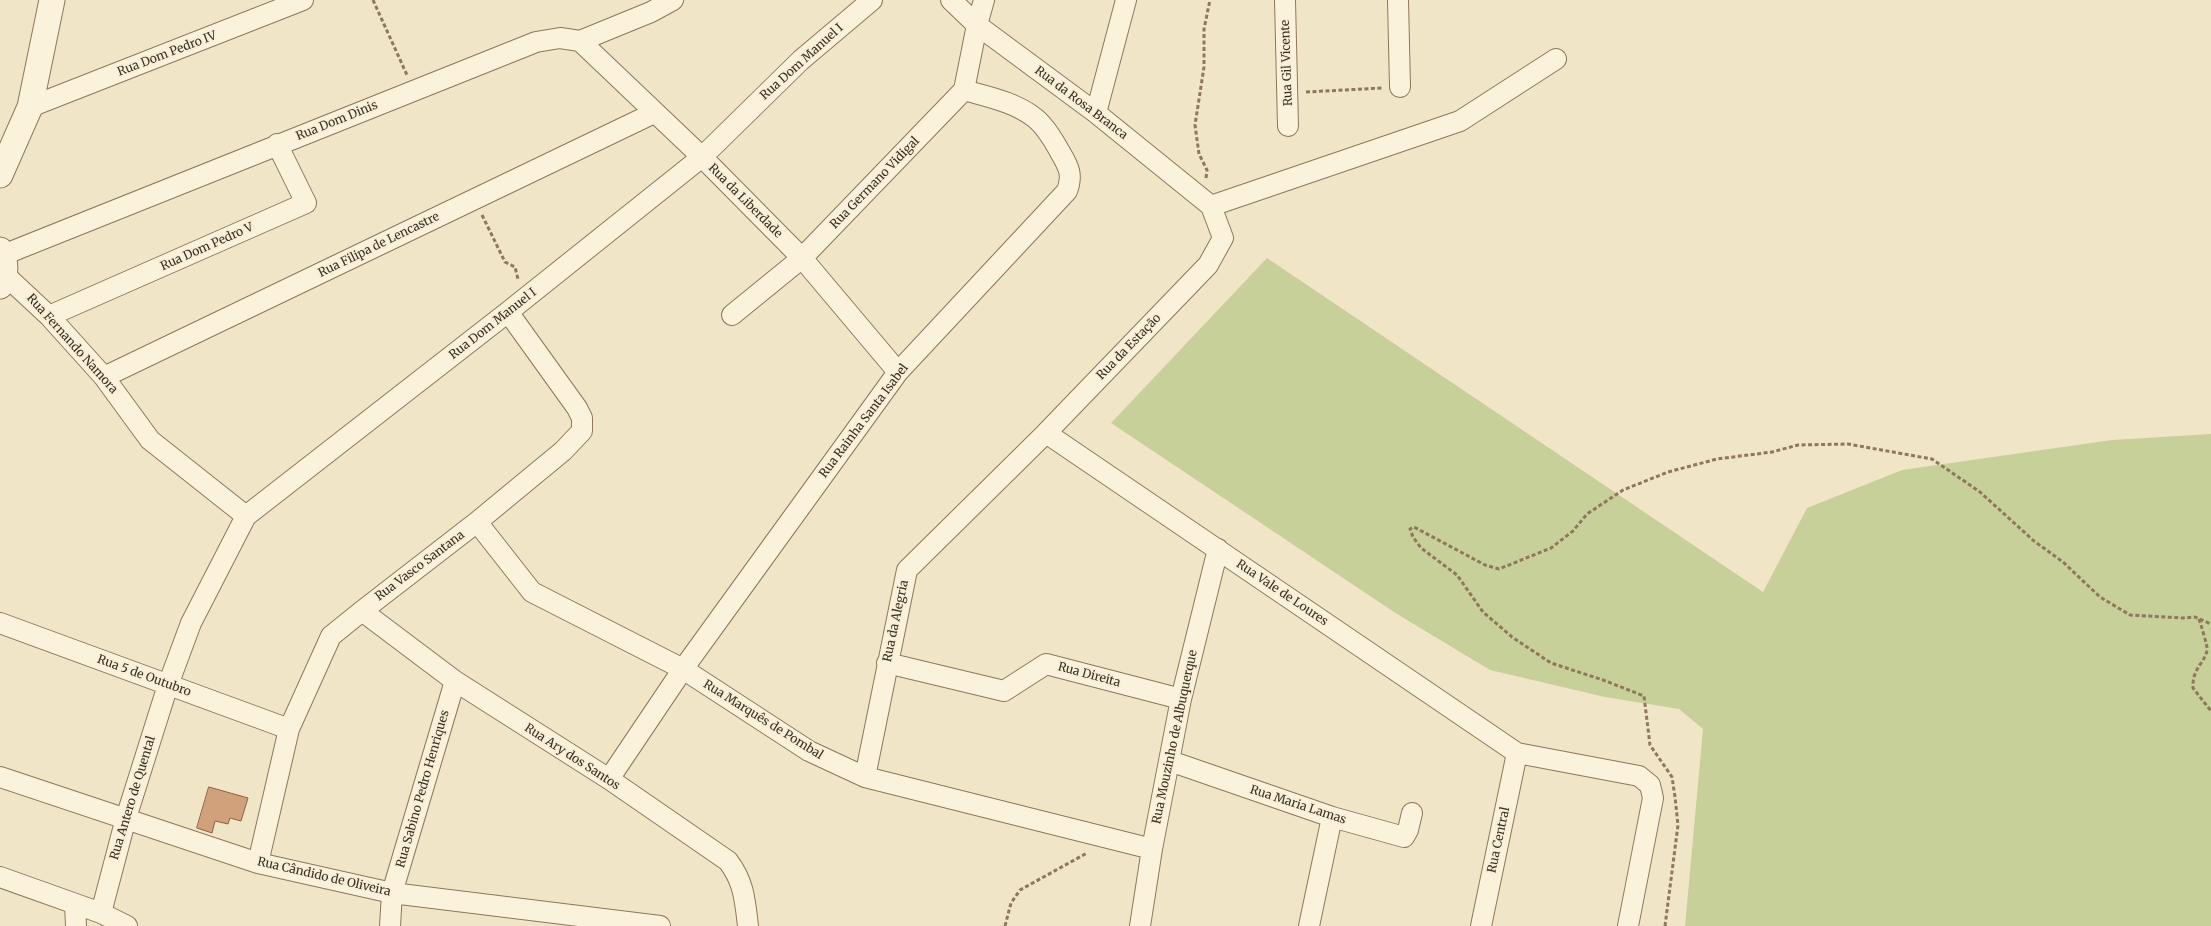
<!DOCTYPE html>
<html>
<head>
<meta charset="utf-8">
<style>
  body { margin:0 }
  canvas { display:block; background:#f1e5c7 }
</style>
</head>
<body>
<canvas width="2211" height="926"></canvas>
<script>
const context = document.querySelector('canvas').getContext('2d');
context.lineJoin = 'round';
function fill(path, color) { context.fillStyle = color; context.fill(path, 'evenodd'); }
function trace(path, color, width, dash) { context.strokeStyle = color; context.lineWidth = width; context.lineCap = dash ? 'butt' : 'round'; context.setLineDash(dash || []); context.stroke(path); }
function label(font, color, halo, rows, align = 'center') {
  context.font = font + ' Merriweather,serif'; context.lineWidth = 4; context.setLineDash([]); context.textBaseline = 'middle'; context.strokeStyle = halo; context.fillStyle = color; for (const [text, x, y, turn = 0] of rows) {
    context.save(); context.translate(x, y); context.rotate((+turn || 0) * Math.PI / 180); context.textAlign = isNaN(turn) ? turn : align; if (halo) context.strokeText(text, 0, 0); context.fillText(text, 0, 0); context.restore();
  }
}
fill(new Path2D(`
  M1267,258L1763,592L1807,508L1902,470L2112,440L2211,434V926H1685L1703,729L1679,709L1605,697L1490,670L1397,614L1111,423Z`), '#c8d09a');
const building = new Path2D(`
  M209,787L248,798L241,821L230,818L228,824L215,821L212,833L197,828Z`);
fill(building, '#d0a17b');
trace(building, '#8e6140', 1);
const minor = new Path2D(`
  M951,0L977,25L1096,113L1211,206
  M1285,0L1288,126
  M1398,0L1400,87
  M580,41L702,157L802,258L898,372
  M30,107L303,0
  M1096,113L1126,0
  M1211,206L1460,121L1556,59
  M3,255L536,42L560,38L580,41L651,12L673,0
  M5,275L49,316L104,377L150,440L246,516
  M732,315L802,258L964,90L977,25L984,0
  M49,316L306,203L277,144
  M104,377L654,113
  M1046,433L1517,753L1639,776L1650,785L1653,798L1628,926
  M477,522L532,592L683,669L809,751L865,777L1152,849
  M362,611L455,681L609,779L728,861C744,882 745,900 748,926
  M0,623L289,729
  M887,663L1004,691L1046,664L1181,699
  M1170,761L1332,817L1404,837L1408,830L1412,813
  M0,777L258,863L392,893L660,926
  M865,777L907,570L1046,433L1208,265L1223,238L1211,206
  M609,779L683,669L898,372L1067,191C1073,175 1069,167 1060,152C1054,141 1045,126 1035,118C1015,102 988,97 964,90
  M258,863L289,729L331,636L362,611L477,522L563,451L582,431V418L577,408L508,312
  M0,877L101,913L127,926
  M75,904L76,926
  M101,913L126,818L168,685L191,623L246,516L508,312L702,157L801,60L872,0
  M390,926L392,893L455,681
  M1140,926L1152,849L1181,699L1218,549
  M1309,926L1332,817
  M1481,926L1517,753`);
const tertiary = new Path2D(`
  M0,175L30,107L52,0
  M0,250C7,262 6,275 0,286`);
trace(minor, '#8e775b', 22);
trace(tertiary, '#8e775b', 27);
trace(new Path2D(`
  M373,0L407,75
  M1306,92L1382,88
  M1206,178L1207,170L1199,154L1195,125L1204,67V29L1210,0
  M482,215L505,262L515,267L518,279
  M2199,619C2201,625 2208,647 2207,650C2205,663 2192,668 2193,688L2211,711
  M1005,926L1011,903L1020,890L1087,853
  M1665,926L1678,825L1675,797L1672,777L1650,745L1644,696L1603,680L1551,663L1512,637L1483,612L1457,575L1421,548L1413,537L1410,529L1414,527L1485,565L1499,569L1551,548L1573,531L1587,514L1623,490L1668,472L1717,459L1772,452L1798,445L1848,444L1932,459L1980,492L2034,541L2063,562L2100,597L2130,615L2183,618L2195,617L2211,624`), '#8e775b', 3, [4, 2.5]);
trace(minor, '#faf2db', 20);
trace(tertiary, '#faf2db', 25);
label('12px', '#3d2f1f', '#f7efd7', [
  ["Rua Dom Pedro IV",167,54,-21],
  ["Rua Dom Manuel I",802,62,-42],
  ["Rua Gil Vicente",1287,63,-92],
  ["Rua da Rosa Branca",1081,103,37],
  ["Rua Dom Dinis",337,121,-22],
  ["Rua Germano Vidigal",875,183,-46],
  ["Rua da Liberdade",745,201,45],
  ["Rua Filipa de Lencastre",379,245,-26],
  ["Rua Dom Pedro V",207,247,-24],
  ["Rua Dom Manuel I",493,324,-38],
  ["Rua Fernando Namora",72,344,48],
  ["Rua da Estação",1129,347,-46],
  ["Rua Rainha Santa Isabel",864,421,-53],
  ["Rua Vasco Santana",420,566,-37],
  ["Rua Vale de Loures",1282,593,34],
  ["Rua da Alegria",896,621,-78],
  ["Rua Direita",1089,675,15],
  ["Rua 5 de Outubro",144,676,20],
  ["Rua Marquês de Pombal",763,720,32],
  ["Rua Mouzinho de Albuquerque",1175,737,-78],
  ["Rua Ary dos Santos",572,757,33],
  ["Rua Sabino Pedro Henriques",423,789,-74],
  ["Rua Antero de Quental",133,798,-73],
  ["Rua Maria Lamas",1298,805,18],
  ["Rua Central",1499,840,-78],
  ["Rua Cândido de Oliveira",324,877,13]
]);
</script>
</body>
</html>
